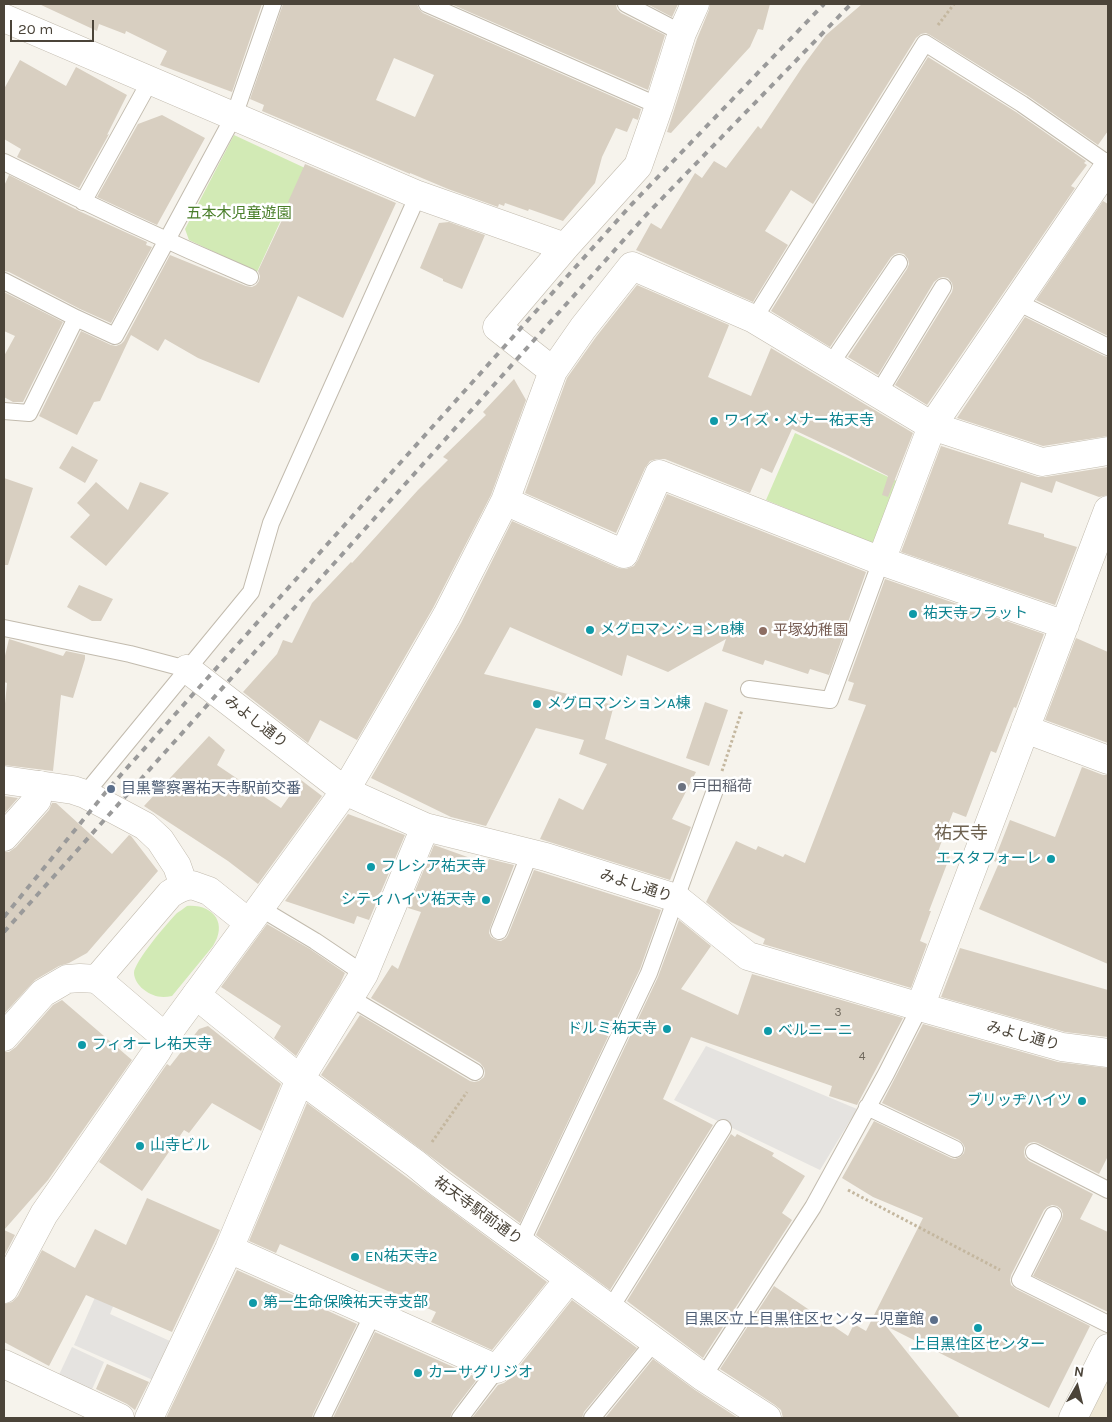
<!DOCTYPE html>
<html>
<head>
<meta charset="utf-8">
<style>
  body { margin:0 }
  #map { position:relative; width:1112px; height:1422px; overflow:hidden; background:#f6f3ec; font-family:Karla,sans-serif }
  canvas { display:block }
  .frame { position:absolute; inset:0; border:5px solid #4b4439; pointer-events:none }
  .north { position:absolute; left:1052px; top:1362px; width:50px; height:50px; -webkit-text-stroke:4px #fff; paint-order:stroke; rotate:8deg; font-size:14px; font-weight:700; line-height:20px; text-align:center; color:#4b4439 }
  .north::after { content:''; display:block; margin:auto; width:18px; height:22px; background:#4b4439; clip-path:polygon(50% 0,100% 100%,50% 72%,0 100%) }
  .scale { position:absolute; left:10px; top:20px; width:84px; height:22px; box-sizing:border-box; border:2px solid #4b4439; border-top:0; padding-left:6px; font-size:15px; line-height:18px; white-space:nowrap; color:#4b4439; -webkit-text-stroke:4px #fff; paint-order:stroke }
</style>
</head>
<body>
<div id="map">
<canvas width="1112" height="1422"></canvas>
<div class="frame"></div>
<div class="north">N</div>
<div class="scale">20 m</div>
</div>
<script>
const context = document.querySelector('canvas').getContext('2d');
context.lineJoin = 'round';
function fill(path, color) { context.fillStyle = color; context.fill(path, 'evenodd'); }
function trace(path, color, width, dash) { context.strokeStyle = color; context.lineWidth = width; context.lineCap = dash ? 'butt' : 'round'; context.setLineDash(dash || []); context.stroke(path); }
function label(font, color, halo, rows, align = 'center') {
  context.font = font + ' Karla,"Noto Sans JP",sans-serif'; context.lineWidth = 5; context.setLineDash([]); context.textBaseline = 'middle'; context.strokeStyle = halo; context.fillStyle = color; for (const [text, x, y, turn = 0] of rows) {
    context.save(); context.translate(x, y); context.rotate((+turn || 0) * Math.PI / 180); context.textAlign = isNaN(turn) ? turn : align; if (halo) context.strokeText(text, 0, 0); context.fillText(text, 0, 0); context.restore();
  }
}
fill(new Path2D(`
  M1108,1361V1418H1078Z`), '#efe8d6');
fill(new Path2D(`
  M234,135L305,168L257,272L189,240L185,229Z
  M795,433L899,482L876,545L766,500Z
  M187,906C213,904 228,923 213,946L172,996C161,998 153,997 143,989C139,986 134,979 134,973C134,962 168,922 177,913C180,911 183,909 187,906Z`), '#d2eab5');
fill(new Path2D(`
  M706,1046L857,1109L820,1170L674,1100Z
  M100,1286L118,1294L110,1314L170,1341L153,1380L74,1345Z
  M72,1347L104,1362L90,1394L57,1379Z`), '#e5e3e0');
fill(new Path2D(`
  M39,4H262L232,92L160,65L167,51L126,31L125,34L99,24L97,31Z
  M283,4H417L419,9L423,13L641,109L638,120L633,118L627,132L616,128L602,157L595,183L563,221L529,209L528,211L505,203L504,206L499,204L498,207L448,189L410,173V174L262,111L264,105L250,99ZM394,58L434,75L415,117L376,100Z
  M451,4H616L617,9L621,13L665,35L648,90Z
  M647,4H678L672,17Z
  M710,4H770L763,30L758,29L750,47L671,133L667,132L697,39L709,10Z
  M862,4H1108V131L1098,145L1028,96L930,35L926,33L921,34L916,38L813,204L791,190L765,231L788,245L753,302L636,250L651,223L661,229L695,173L702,178L714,161L726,168L758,126L761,129L803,66L826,35Z
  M928,57L1016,112L1086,161L1084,163L1087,165L1071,186L1075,188L927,405L895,385L952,292L953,288L952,283L948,278L943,277L939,278L934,282L878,375L848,357L907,269L909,264L908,259L904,254L899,253L895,254L891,257L830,347L771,311Z
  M20,60L66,86L76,67L127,95L107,135L109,134L79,188L17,157L21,149L4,139V89Z
  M162,115L205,138L157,225L97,197L138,124Z
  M305,164L396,203L343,318L298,296L259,383L198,358L165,339L158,351L131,335L100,401L94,402L77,435L39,416L81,331L111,345L116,346L121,344L124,341L170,255L246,286L252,287L256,285L259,281L260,276L258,271L290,203L288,202Z
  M9,175L79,211L147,242L146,245L152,247L111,323L80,309L9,272L4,271V186Z
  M1103,201L1108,204V336L1036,300Z
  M449,222L485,235L462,289L443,281V279L420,268L439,223Z
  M637,285L729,325L708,377L751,396L771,348L913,433L888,497L882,495L888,476L845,454L792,429L772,473L761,468L750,493L665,459H657L650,461L645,468L616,533L525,493L567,378L596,337Z
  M4,292L63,322L23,402H13L4,397V356L15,336L4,331Z
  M1025,317L1104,356L1108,357V436L1043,446L957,418Z
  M514,379L526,400L491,495L433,608L357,740L320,720L308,743L243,692L277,654L283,640L292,643L312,603L351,562L352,563L418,490L448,460L443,457L486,415L483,412Z
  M72,446L98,460L85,483L59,468Z
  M941,446L1038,477H1045L1108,467V495L1099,497L1056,481L1052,493L1021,482L1008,524L1044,534V537L1077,547L1055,605L901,552Z
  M4,478L33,488L8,565H4Z
  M96,482L128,510L140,482L169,493L106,566L70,537L90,515L77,503Z
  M667,494L866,572L829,675L810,669L808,674L765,660L763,665L722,651L726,639L668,672L627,655L622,676L510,627L484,674L614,705L605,739L696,772L672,819L691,827L670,880L540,839L559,798L583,810L607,764L579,754L584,740L536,728L486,826L451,817L371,778L461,623L512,521L618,568L626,569L634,566L638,560Z
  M885,579L1044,634L1016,708L1014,707L996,753L991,751L966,817L953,812L938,851L950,856L929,911H931L920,941L927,944L911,988L763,944L765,939L731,922L706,902L736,841L756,850L758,846L783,857L785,854L805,863L866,705L848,700L854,683L848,681Z
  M79,585L113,599L101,621H92L67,607Z
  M1076,638L1108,652V743L1045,720Z
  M9,639L63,656L66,651L85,655V659L73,698L61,695L53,771L4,765V714L7,683L4,682V660Z
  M705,702L728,710L709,766L686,758Z
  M209,736L225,750L217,765L281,808L301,780L322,796L258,884L228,861L144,806Z
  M1082,767L1103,775H1108V964L979,909L999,863L994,861L1010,820L1055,837Z
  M4,796L18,798L4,814Z
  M52,803H56L112,854L129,835L131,836L158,871L87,953L69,963L59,966L35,980L4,1014V852H9L16,847L49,810Z
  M348,814L405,835L369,920L357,916L354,924L285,901Z
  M434,845L487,864L489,859L514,865L490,928L489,933L491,937L496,940L501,941L506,938L508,935L534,870L661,910L640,969L520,1223L321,1075L360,1015L470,1081L474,1082L479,1081L484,1077L485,1073L484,1068L480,1063L371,998L392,965L398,969L421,912L408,908Z
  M679,920L711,946L681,989L738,1015L752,974L903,1018L857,1105L829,1096L832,1086L691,1037L663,1099L713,1125L610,1290L536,1235L658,977Z
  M267,924L310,949L345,973L340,984L296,1056L274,1038L281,1026L221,987Z
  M960,948L1108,990V1037L1065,1032L941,997Z
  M62,1000L132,1060L48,1180L4,1230L15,1235L4,1256V1052H9L16,1047L53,1005Z
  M923,1024L1058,1062L1108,1068V1156L1099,1174L1038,1143L1034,1142L1029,1143L1025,1147L1024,1152L1025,1157L1029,1161L1093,1194L1080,1219L1108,1232V1312L1033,1276L1062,1219L1063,1214L1061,1209L1057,1206L1052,1205L1047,1207L1044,1210L1011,1275L1010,1280L1011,1285L1016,1289L1090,1326L1049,1408L886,1326L960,1418H783L781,1410L775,1405L720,1369L774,1286L848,1336L854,1324L866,1331L923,1218L873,1197L842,1178L874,1121L951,1158L955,1159L960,1157L964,1153L965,1148L963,1144L959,1140L882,1103Z
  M208,1026L281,1084L261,1131L212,1103L189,1133L184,1130L142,1191L99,1162L167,1064L170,1066L199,1029Z
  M307,1103L547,1282L492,1350L431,1322L436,1312L280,1244L276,1253L249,1241Z
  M731,1134L735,1137L737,1134L774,1153L772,1156L805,1176L782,1213L792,1220L703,1358L627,1301Z
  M147,1198L220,1230L172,1332L86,1295L49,1366L4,1342V1304L12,1302L18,1296L42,1250L75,1268L95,1229L126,1245Z
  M237,1270L357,1324L313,1414L312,1418H166Z
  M572,1300L637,1348L584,1412L582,1418H472L498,1385L504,1383L509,1379Z
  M375,1332L478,1378L452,1412L450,1418H333Z
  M653,1359L695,1390L738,1418H605Z
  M107,1364L149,1382L135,1410L127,1404L96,1389Z`), '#d8cfc1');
const service = new Path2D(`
  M427,4L659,106
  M626,4L682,33
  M4,162C85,203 166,241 250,277
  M83,202L150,81
  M4,281L76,318L115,336L234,116L273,4
  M1017,302L1108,347
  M754,319L925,43L1022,104L1108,164
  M830,365L899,263
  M878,394L943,287
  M4,411L29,413L76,318
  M4,628L130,654L187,669
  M749,689L830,700L881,561
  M85,794L251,592L271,523L418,195
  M260,908L315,941L364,974
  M499,931L530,853
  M349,997L475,1072
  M867,1107L955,1149
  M1034,1152L1108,1190
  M1053,1215L1020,1280L1108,1324
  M521,1243L649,973L715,790
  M610,1309L723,1128
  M703,1377L813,1207L886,1074L920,1007
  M322,1418L373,1314
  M460,1418L497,1369
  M592,1418L654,1342`);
const minor = new Path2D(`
  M4,18L418,195L565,247
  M553,371L497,327L565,247L638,166L659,106L682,33L695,4
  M505,501L624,554L659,474L881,561L1065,625
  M881,561L932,426L1108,167
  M187,669L345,791L425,827L546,857L676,898L748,956L920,1007L1062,1047L1108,1053
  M1025,729L1108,760
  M4,837L37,800L39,785
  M249,923L345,791L415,671L447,615L505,501L553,371L583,328L632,266L754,319L932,426L1042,462L1108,451
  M196,995L300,1079L416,1164L439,1183L703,1377L767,1418
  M920,1007L1108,510
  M4,1037L43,993L67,979L80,978L97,979
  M229,1249L497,1369L569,1279
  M4,1289L44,1214L157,1051L165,1037
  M4,1364L120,1418
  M149,1418L229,1249L300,1079L364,974L425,827
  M1073,1418L1108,1348`);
const tertiary = new Path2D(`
  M4,780L73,790L85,794L145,826L160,840L177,866L184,886
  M192,885L209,891L249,923L165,1037L97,979L170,894C177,889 183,886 192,885Z`);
trace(service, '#c2bbae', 18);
trace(minor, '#c2bbae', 29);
trace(tertiary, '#c2bbae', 29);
trace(new Path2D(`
  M938,25L954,4
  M722,771L742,710
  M432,1142L467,1092
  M848,1190L1000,1270`), '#c4b79f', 3, [2.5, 2.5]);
trace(service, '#fff', 16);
trace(minor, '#fff', 28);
trace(tertiary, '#fff', 28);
trace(new Path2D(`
  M4,917L110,787L632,204L824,4
  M4,932L647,214L851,4`), '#9a9a9a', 4, [6, 6]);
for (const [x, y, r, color] of [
  [714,421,5,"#0f9aa8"],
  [913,614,5,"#0f9aa8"],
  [590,630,5,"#0f9aa8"],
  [763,631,5,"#8d6e63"],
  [537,704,5,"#0f9aa8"],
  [682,787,5,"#6b7280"],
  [111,789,5,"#5c6f8a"],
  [1051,859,5,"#0f9aa8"],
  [371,867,5,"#0f9aa8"],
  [486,900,5,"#0f9aa8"],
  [667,1029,5,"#0f9aa8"],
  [768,1031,5,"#0f9aa8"],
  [82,1045,5,"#0f9aa8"],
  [1082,1101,5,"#0f9aa8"],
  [140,1146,5,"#0f9aa8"],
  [355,1257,5,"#0f9aa8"],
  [253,1303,5,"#0f9aa8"],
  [934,1320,5,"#5c6f8a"],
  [978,1328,5,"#0f9aa8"],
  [418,1373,5,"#0f9aa8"]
]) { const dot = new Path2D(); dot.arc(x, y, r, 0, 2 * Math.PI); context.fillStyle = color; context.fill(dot); trace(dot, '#fff', 2); }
label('12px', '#6e675b', null, [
  ["3",838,1013],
  ["4",862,1057]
]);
label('15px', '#4a7f2a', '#fff', [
  ["五本木児童遊園",239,214]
]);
label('15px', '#0d838f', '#fff', [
  ["ワイズ・メナー祐天寺",724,421],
  ["祐天寺フラット",923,614],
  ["メグロマンションB棟",600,630],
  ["メグロマンションA棟",547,704],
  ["エスタフォーレ",1041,859,"right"],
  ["フレシア祐天寺",381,867],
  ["シティハイツ祐天寺",476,900,"right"],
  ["ドルミ祐天寺",657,1029,"right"],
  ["ベルニーニ",778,1031],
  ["フィオーレ祐天寺",92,1045],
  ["ブリッヂハイツ",1072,1101,"right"],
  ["山寺ビル",150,1146],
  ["EN祐天寺2",365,1257],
  ["第一生命保険祐天寺支部",263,1303],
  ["上目黒住区センター",978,1345,"center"],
  ["カーサグリジオ",428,1373]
], 'left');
label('15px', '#785e54', '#fff', [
  ["平塚幼稚園",773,631]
], 'left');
label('15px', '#4b4439', '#fff', [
  ["みよし通り",256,722,38],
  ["みよし通り",636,886,18],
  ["みよし通り",1023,1036,15],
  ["祐天寺駅前通り",478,1211,36]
]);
label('15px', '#5b616d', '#fff', [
  ["戸田稲荷",692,787]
], 'left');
label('15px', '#4e5e75', '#fff', [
  ["目黒警察署祐天寺駅前交番",121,789],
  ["目黒区立上目黒住区センター児童館",924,1320,"right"]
], 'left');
label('18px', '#6e6250', '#fff', [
  ["祐天寺",961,834]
]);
</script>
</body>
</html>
